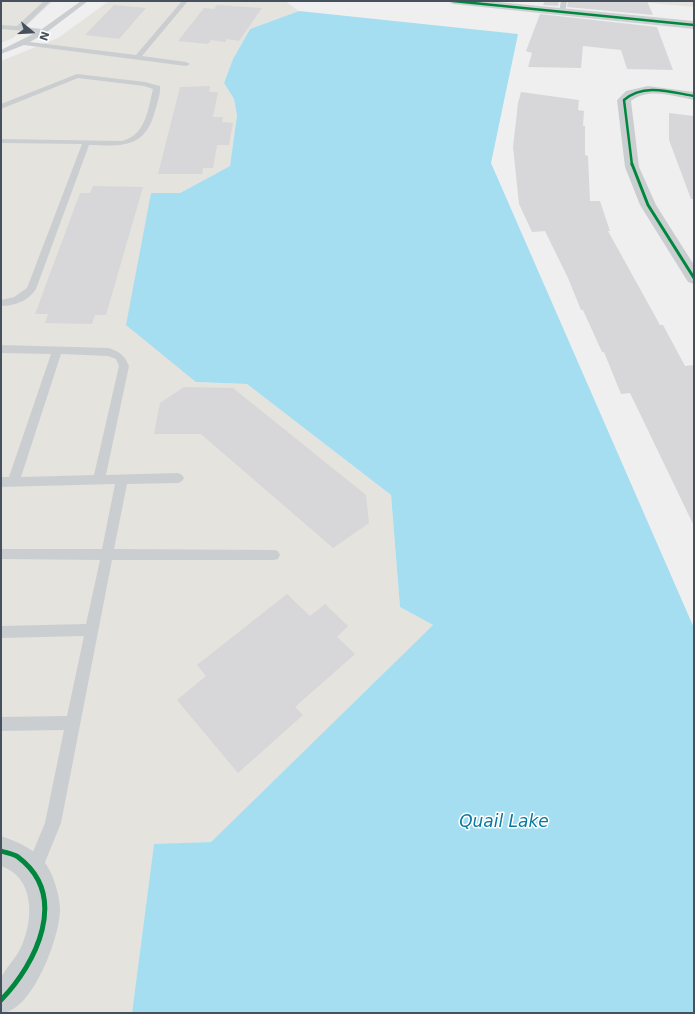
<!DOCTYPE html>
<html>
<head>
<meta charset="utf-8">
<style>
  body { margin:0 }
  #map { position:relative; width:695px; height:1014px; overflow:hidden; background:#f0efef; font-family:"DejaVu Sans",sans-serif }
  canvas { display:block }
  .frame { position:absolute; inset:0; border:2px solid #46515d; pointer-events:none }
  .north { position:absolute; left:12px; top:12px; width:40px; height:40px; -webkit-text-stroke:3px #fff; paint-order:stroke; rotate:108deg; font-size:11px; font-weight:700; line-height:16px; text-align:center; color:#46515d }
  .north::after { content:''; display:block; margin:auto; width:14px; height:18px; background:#46515d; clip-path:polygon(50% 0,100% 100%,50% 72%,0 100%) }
</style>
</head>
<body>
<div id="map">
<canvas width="695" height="1014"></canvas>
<div class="frame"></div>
<div class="north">N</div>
</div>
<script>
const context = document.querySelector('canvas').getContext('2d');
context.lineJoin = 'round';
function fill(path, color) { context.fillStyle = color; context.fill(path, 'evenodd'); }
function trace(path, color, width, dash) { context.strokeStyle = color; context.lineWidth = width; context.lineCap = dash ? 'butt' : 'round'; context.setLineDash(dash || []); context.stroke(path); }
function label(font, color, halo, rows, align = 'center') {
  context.font = font + ' "DejaVu Sans",sans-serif'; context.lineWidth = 3; context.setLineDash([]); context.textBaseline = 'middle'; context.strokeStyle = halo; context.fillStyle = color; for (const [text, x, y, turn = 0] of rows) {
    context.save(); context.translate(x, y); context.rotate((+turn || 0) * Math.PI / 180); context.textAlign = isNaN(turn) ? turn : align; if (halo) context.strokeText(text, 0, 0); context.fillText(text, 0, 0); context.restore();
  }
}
fill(new Path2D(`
  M1,1H53L13,38L1,43Z
  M109,1H285L299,11L250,29L233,59L224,83L234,99L237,115L230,166L180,193L196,382L247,384L391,495L400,607L433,625L211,842L154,845L132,1013H1V61L58,38Z
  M630,1H694V7Z`), '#e5e3dd');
fill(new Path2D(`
  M299,11L518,34L491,163L694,628V1013H132L154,844L211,842L433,625L400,607L391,495L247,384L196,382L126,325L151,193H180L230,166L237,115L234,99L224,83L233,59L250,29Z`), '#a5def0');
fill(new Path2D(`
  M545,1H559L558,6L543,5Z
  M568,1H647L653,15L567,7Z
  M114,5L146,8L119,39L85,35Z
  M217,5L262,8L239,41L227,39L225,42L211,40L208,44L178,41L204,8L214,9Z
  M540,14L657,27L673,70L627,69L621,50L583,46L581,68L528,67L532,53L526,51Z
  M210,86L209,92H218L213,117H223L222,122L233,123L229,145H217L213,168H203L202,174H158L180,87Z
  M521,92L579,100L578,110L584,111L583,126H585V155L588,156L590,201H600L610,231H608L660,325H663L685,366L694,365V526L630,393L621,394L604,352H602L583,310H581L568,278L545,231L532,232L519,204L513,147L518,103Z
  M669,113L694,116V199H691L669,140Z
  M93,186L143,187L106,315H95L92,324L45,323L48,314H35L80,193H90Z
  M184,387L233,388L366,495L369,523L333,548L201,434H154L160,403Z
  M287,594L310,616L325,604L348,626L337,637L355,654L295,707L303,715L238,773L177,700L206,676L197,665Z`), '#d7d7d9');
fill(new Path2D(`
  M44,1H51L24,27L42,29L81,1H88L47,32L30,42L136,55L182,1H188L142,56L186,62L190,64L186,66L24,45L1,54V50L37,32L1,29V25L17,26Z
  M561,1H567L565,12L562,14L559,12Z
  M77,74L145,82L160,86C161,93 157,104 155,111C145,149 122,146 89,145L36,289C28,301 15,306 1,306V300L14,297L27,288L82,144L1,143V139L122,141C146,135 148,109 153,89L144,86L78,78L1,109V104Z
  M1,345L109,348C120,352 124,355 129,366L106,475L178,473L182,475L184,478L182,481L178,483L127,484L114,549L274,550L278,551L280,555L278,559L274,560H112L61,823L39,877L33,879L27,877L25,871L45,823L64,730L1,731V717L67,716L84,636L1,638V626L86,624L100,560L1,559V549H102L115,484L1,487V477H9L51,354L1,353ZM61,354L108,356L116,359L119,366L94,475L21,477Z`), '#cbced0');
fill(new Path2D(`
  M648,86L694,92V100C674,96 648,87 631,101L639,167L656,205L694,265V284L688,282L640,205L625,167L617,100L626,91Z
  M1,836C18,842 30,847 43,860C53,872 59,893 60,908C61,935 32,1013 1,1013C1,1005 0,982 2,976C8,965 17,957 22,945C34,917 34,877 1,866Z`), '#cbced0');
fill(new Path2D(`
  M447,1H488L694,21V29L453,4Z`), '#cccfd2');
trace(new Path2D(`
  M453,1L694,25
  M632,165L624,100C644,83 670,92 694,96`), '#00873e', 2.5);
trace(new Path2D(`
  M632,164L648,205L694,278`), '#00873e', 3);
trace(new Path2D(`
  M1,851C7,853 14,854 18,857C70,896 36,964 1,1000`), '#00873e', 5);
label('italic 17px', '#057aa1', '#fff', [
  ["Quail Lake",504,823]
]);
</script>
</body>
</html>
